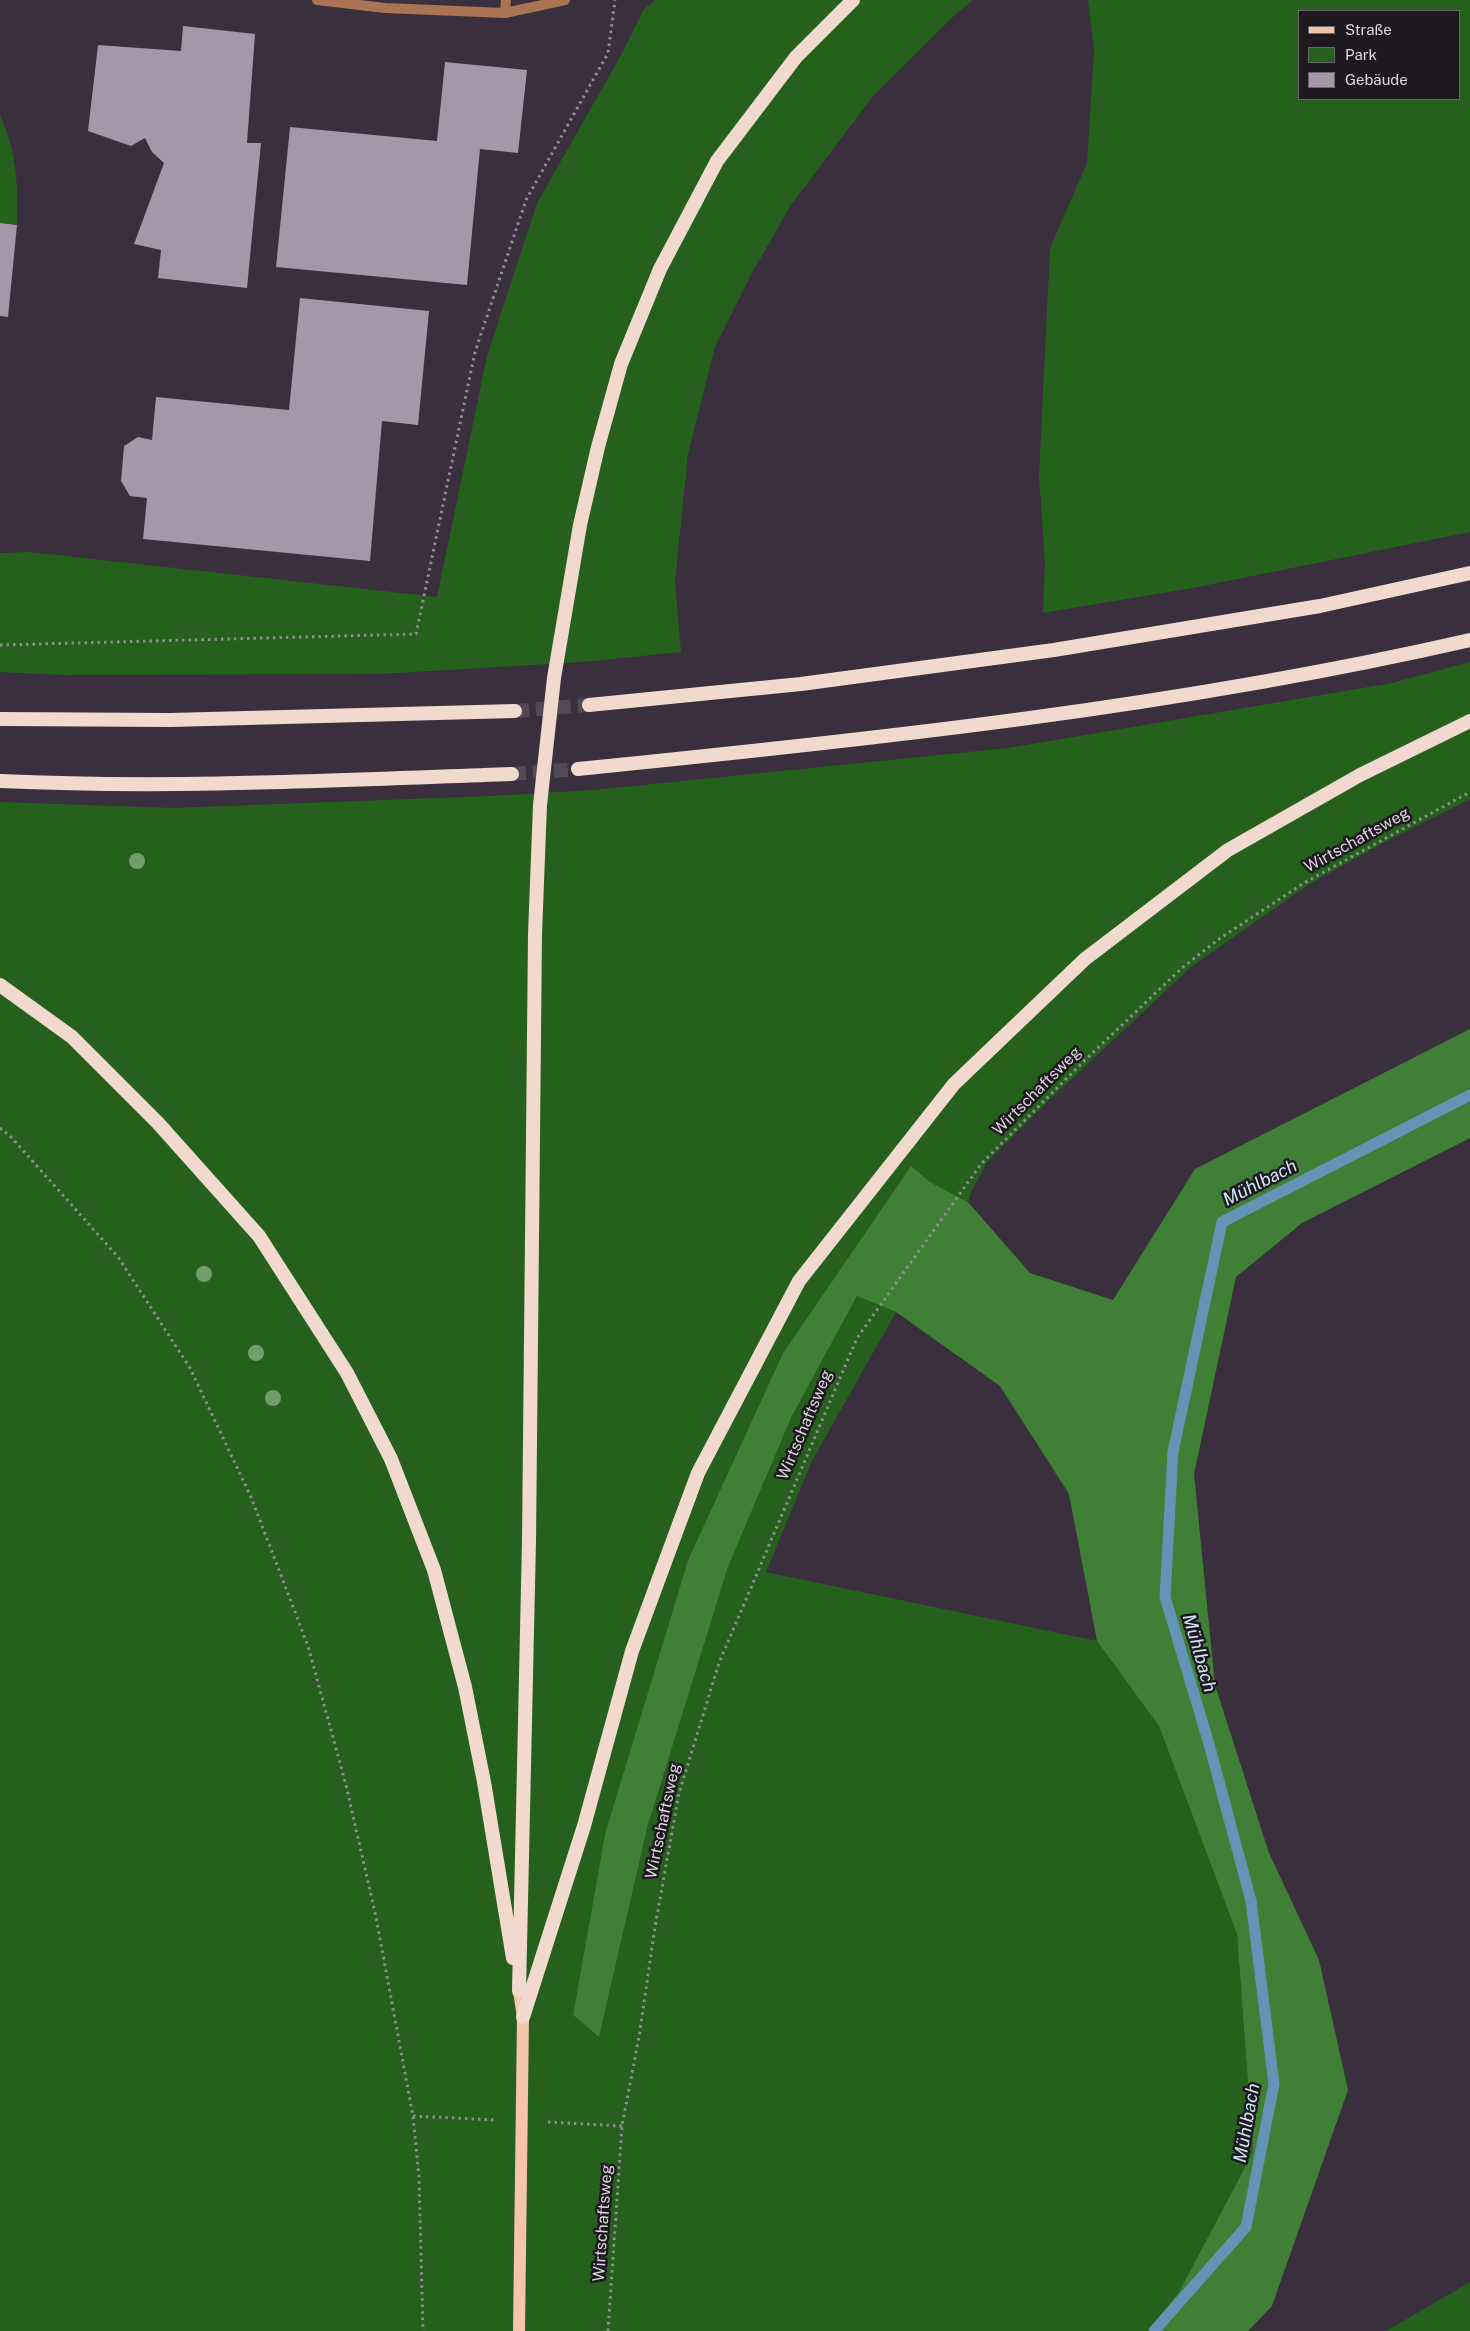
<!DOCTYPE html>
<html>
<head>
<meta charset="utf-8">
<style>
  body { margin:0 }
  #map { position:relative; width:1470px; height:2331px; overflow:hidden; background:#3a2f3c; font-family:"Public Sans",sans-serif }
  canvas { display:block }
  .legend { position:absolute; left:1298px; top:10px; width:162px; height:90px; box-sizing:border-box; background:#1e191f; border:1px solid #6b666d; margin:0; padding:6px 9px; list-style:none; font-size:15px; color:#dfd9e1 }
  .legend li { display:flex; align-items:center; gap:10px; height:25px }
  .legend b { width:25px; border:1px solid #6b666d }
</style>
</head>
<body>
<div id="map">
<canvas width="1470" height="2331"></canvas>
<ul class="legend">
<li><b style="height:6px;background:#f3c5ab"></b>Straße</li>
<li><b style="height:14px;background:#25601d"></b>Park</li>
<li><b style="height:14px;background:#a497a7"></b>Gebäude</li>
</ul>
</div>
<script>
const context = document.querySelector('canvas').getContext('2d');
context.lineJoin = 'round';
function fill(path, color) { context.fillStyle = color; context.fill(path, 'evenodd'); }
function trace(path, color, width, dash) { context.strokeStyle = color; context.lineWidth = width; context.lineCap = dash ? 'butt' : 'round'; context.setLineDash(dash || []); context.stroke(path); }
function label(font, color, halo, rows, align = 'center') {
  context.font = font + ' "Public Sans",sans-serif'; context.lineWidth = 5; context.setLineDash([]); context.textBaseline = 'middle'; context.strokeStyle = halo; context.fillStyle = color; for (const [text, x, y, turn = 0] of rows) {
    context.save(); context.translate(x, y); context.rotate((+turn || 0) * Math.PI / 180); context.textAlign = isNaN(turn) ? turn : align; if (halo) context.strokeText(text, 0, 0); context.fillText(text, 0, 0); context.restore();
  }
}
fill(new Path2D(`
  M656,0H973L957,13L873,96L791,205L753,271L715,347L688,454L675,581L681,652L583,662L380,674L63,675L0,672V553L30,552L437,597L487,356L537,203L620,57L644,9Z
  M1088,0H1470V532L1193,588L1043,613L1045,562L1039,476L1050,248L1087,163L1094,50ZM1299,11H1459V99H1299Z
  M0,115C17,153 18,184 17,225L0,223Z
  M1470,662V799L1385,842L1308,885L1191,967L1045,1104L988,1161L972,1190L968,1202L930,1182L911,1166L783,1353L688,1560L605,1834L573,2015L599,2037L648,1825L728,1567L791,1418L857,1296L896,1312L812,1461L766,1572L1097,1641L1159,1726L1237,1934L1253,2152L1179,2292L1148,2331H0V802L173,808L490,796L594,790L1008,748L1392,683Z
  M1470,2282V2331H1386Z`), '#25601d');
fill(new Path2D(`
  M1470,1029V1138L1302,1223L1236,1277L1194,1474L1215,1685L1269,1853L1319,1960L1348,2090L1272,2306L1248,2331H1148L1179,2292L1253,2152L1237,1934L1159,1726L1097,1641L1069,1494L1000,1386L896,1312L857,1296L791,1418L728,1567L648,1825L599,2037L573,2015L605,1834L688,1560L783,1353L911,1166L930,1182L968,1202L1030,1273L1113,1300L1195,1169Z`), '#3f7f36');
trace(new Path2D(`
  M1154,2331L1246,2227L1274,2084L1251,1901L1209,1744L1165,1597L1173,1452L1222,1222L1470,1095`), '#6294b6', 11);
fill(new Path2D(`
  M183,26L255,34L247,143H261L247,288L158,278L161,250L134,244L164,163L152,152L145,138L131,146L88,131L98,45L181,51Z
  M445,62L527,70L518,153L480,149L467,285L276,267L290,127L437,141Z
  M0,223L17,225L8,317L0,316Z
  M300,298L429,311L418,425L382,421L370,561L143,539L147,498L130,496L121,481L124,446L138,437L152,440L156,397L289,410Z`), '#a497a7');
trace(new Path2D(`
  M515,711L589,705
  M512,774L578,769`), '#534855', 14, [14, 7]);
trace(new Path2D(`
  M0,645L416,634L475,352L526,200L608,53L615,0
  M0,1128L11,1137L118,1257L190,1368L251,1497L308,1646L346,1785L376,1917L413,2116L419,2177L423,2331
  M413,2116L497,2120
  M548,2122L622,2126
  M608,2331L622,2126L639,2037L655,1927L679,1793L719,1663L857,1338L981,1164L1084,1061L1183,967L1219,939L1304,883L1470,792`), '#948b96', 3, [2.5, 4]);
trace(new Path2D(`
  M505,13L506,0`), '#aa7353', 10);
trace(new Path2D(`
  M317,0L385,8L505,13L565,0`), '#aa7353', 10);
trace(new Path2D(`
  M519,2331L523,2017L519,1991`), '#f3c5ab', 12);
trace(new Path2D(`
  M589,705L801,684L1054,650L1320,606L1470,573
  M0,719L170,720L515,711
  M578,769C877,739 1177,707 1470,640
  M0,781C171,789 342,780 512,774
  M0,985L72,1037L158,1123L259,1236L347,1373L391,1459L434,1570L465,1687L484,1782L513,1958
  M519,1991L529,1541L535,934L540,805L554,678L580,525L598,447L621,364L660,269L717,161L796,57L853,0
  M523,2017L584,1826L632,1651L698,1473L799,1281L954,1084L1085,959L1228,850L1360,775L1470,721`), '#f1dacd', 14);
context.fillStyle = '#729d6c';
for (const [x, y] of [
  [137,861],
  [204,1274],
  [256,1353],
  [273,1398]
]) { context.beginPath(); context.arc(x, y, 8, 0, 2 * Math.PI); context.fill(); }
label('16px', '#dfd9e1', '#1e191f', [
  ["Wirtschaftsweg",1357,840,-29],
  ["Wirtschaftsweg",1037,1091,-45],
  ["Wirtschaftsweg",805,1425,-67],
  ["Wirtschaftsweg",663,1821,-78],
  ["Wirtschaftsweg",603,2223,-86]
]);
label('italic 18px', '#d0e5f5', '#1e191f', [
  ["Mühlbach",1260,1183,-27],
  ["Mühlbach",1199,1653,74],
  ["Mühlbach",1247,2123,-80]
]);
</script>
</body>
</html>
